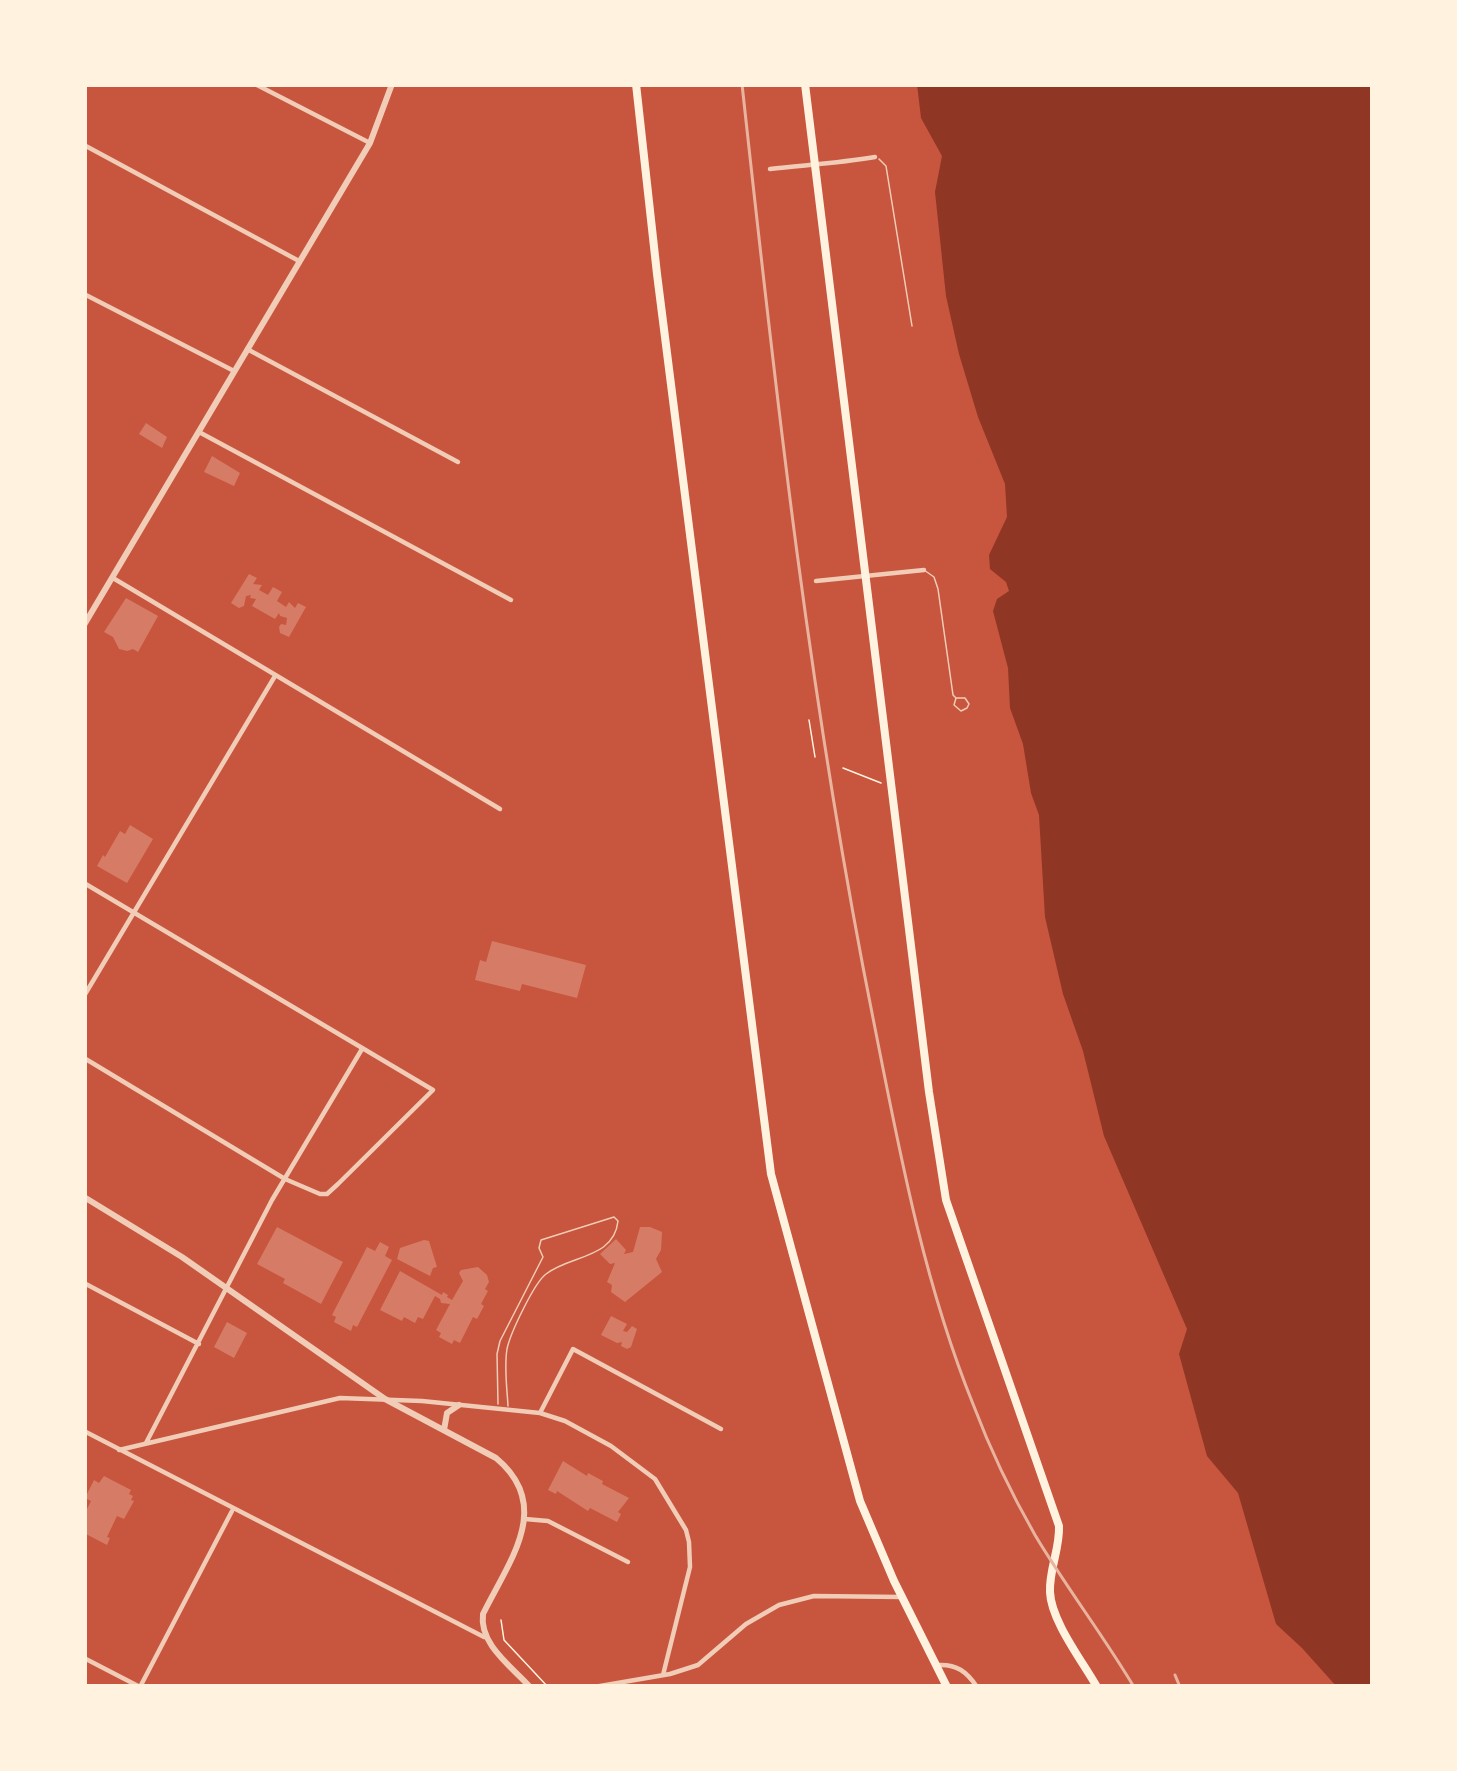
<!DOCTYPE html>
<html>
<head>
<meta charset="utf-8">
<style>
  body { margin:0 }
  #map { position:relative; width:1457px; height:1771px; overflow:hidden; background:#c8553d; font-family:Signika,sans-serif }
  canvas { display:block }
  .frame { position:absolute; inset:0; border:87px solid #fff3e0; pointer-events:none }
</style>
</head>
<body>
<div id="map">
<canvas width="1457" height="1771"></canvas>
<div class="frame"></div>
</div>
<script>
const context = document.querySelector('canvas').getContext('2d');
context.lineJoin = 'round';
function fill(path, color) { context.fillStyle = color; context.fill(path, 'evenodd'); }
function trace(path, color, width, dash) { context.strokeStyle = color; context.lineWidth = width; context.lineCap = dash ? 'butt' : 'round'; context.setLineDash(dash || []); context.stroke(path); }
fill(new Path2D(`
  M917,84H1373V1687H1337L1302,1648L1276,1624L1238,1493L1207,1456L1179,1354L1187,1329L1104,1136L1083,1051L1063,994L1045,917L1039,815L1031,793L1023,744L1010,708L1008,668L993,611L997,599L1009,591L1006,582L990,569L989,555L1007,517L1005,484L978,417L959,354L946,296L935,192L942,156L921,118Z`), '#8f3625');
fill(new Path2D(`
  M146,423L167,437L162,448L139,434Z
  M212,456L240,473L234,486L204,472Z
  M249,574L257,578L253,584L262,585L259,590L268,595L273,587L282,592L277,601L286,607L289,602L295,608L298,603L306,607L289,637L280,633L279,627L281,624L286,625L287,618L280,616L279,613L275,619L252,606L256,599L250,598L251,595L246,596L244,606L239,608L231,603Z
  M126,598L158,616L138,652L133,649L127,651L119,649L113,637L104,632Z
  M130,825L153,839L127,883L97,866L103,855L105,857L120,831L125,834Z
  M492,941L586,965L577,998L522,984L520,991L475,980L480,960L486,962Z
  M277,1227L343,1262L321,1304L283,1283L285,1279L257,1264Z
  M640,1227H650L662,1232L661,1250L656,1259L662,1272L625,1302L611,1292L612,1285L607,1282L615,1263L610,1264L600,1254L616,1239L626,1250L624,1254L633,1252Z
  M424,1240L429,1241L437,1267L433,1268L430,1276L397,1259L400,1248Z
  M380,1242L389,1247L385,1256L392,1260L357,1327L353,1325L351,1331L334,1322L336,1317L332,1315L367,1247L375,1251Z
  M478,1267L487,1275L489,1282L485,1289L488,1291L481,1304L484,1306L477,1319L473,1317L460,1343L454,1340L452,1344L439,1337L441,1333L436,1330L450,1304L441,1303L440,1299L435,1296L423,1319L418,1317L415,1323L404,1317L402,1321L380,1310L400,1271L442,1295L443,1292L448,1295L447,1297L452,1300L463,1281L459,1273L461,1270Z
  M611,1316L627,1324L623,1331L627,1332L632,1326L637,1329L631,1347L627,1349L621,1346L622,1342L617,1343L601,1335Z
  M227,1322L247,1333L234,1358L214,1347Z
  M563,1461L587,1476L588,1473L603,1481L602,1484L629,1498L618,1512L621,1514L617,1522L590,1508L588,1511L557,1491L556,1494L548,1490Z
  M104,1476L131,1490L129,1494L133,1496L131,1500L134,1501L124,1519L117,1516L107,1537L110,1538L107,1545L84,1533V1515L91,1501L85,1498L94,1480L99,1483Z`), '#d67c66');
trace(new Path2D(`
  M809,720L815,757
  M843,768L881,783
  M501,1620L504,1640L548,1687`), '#fff3e0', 1.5);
trace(new Path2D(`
  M879,159L886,166L912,326
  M924,570L934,577L938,589L953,695L956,698L954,705L961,711L967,708L969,704L965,698H956
  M498,1404L497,1354L500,1341L543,1257L539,1248L541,1240L614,1217L618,1221C614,1259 570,1255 546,1274C534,1283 510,1334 507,1349C504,1367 507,1388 508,1406`), '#f1ccb7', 1.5);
trace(new Path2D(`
  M255,84L370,143
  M84,145L299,261
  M770,169C805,165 840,163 875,157
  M84,294L234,371
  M247,349L458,462
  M199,432L511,600
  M113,578L500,809
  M816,581L924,570
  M84,883L433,1090L338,1184L327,1194H320L285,1179L84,1058
  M84,996L275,676
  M84,1283L199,1344
  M540,1413L573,1349L721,1429
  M84,1431L484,1637
  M146,1443L272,1200L362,1049
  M119,1450L340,1398L422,1401L540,1413L565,1421L611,1446L655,1479L686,1530L689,1542L690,1567L663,1675
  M525,1519L548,1521L628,1562
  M84,1658L140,1687
  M938,1665C957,1664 967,1672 977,1687
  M140,1687L232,1511
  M594,1687L670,1674L698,1665L746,1624L779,1605L814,1596L901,1597`), '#f1ccb7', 4.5);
trace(new Path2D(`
  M84,625L370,143L392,84
  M84,1197L182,1257L385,1399L496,1458C554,1506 509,1561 483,1614C479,1644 511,1666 530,1687
  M444,1430L447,1413L459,1405`), '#f1ccb7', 6);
trace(new Path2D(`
  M805,84L929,1092L946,1200L1059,1526C1060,1549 1049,1569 1050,1592C1051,1621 1083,1662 1097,1687`), '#fff3e0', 8);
trace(new Path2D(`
  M636,84L657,274L771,1174L860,1501L894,1581L947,1687`), '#fff3e0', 8);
trace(new Path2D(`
  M742,84C776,397 811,709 873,1018C899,1149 923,1280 973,1404C990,1449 1011,1493 1035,1535C1066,1587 1103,1635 1134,1687
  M1175,1675L1180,1687`), '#e9b49f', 3);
</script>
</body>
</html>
